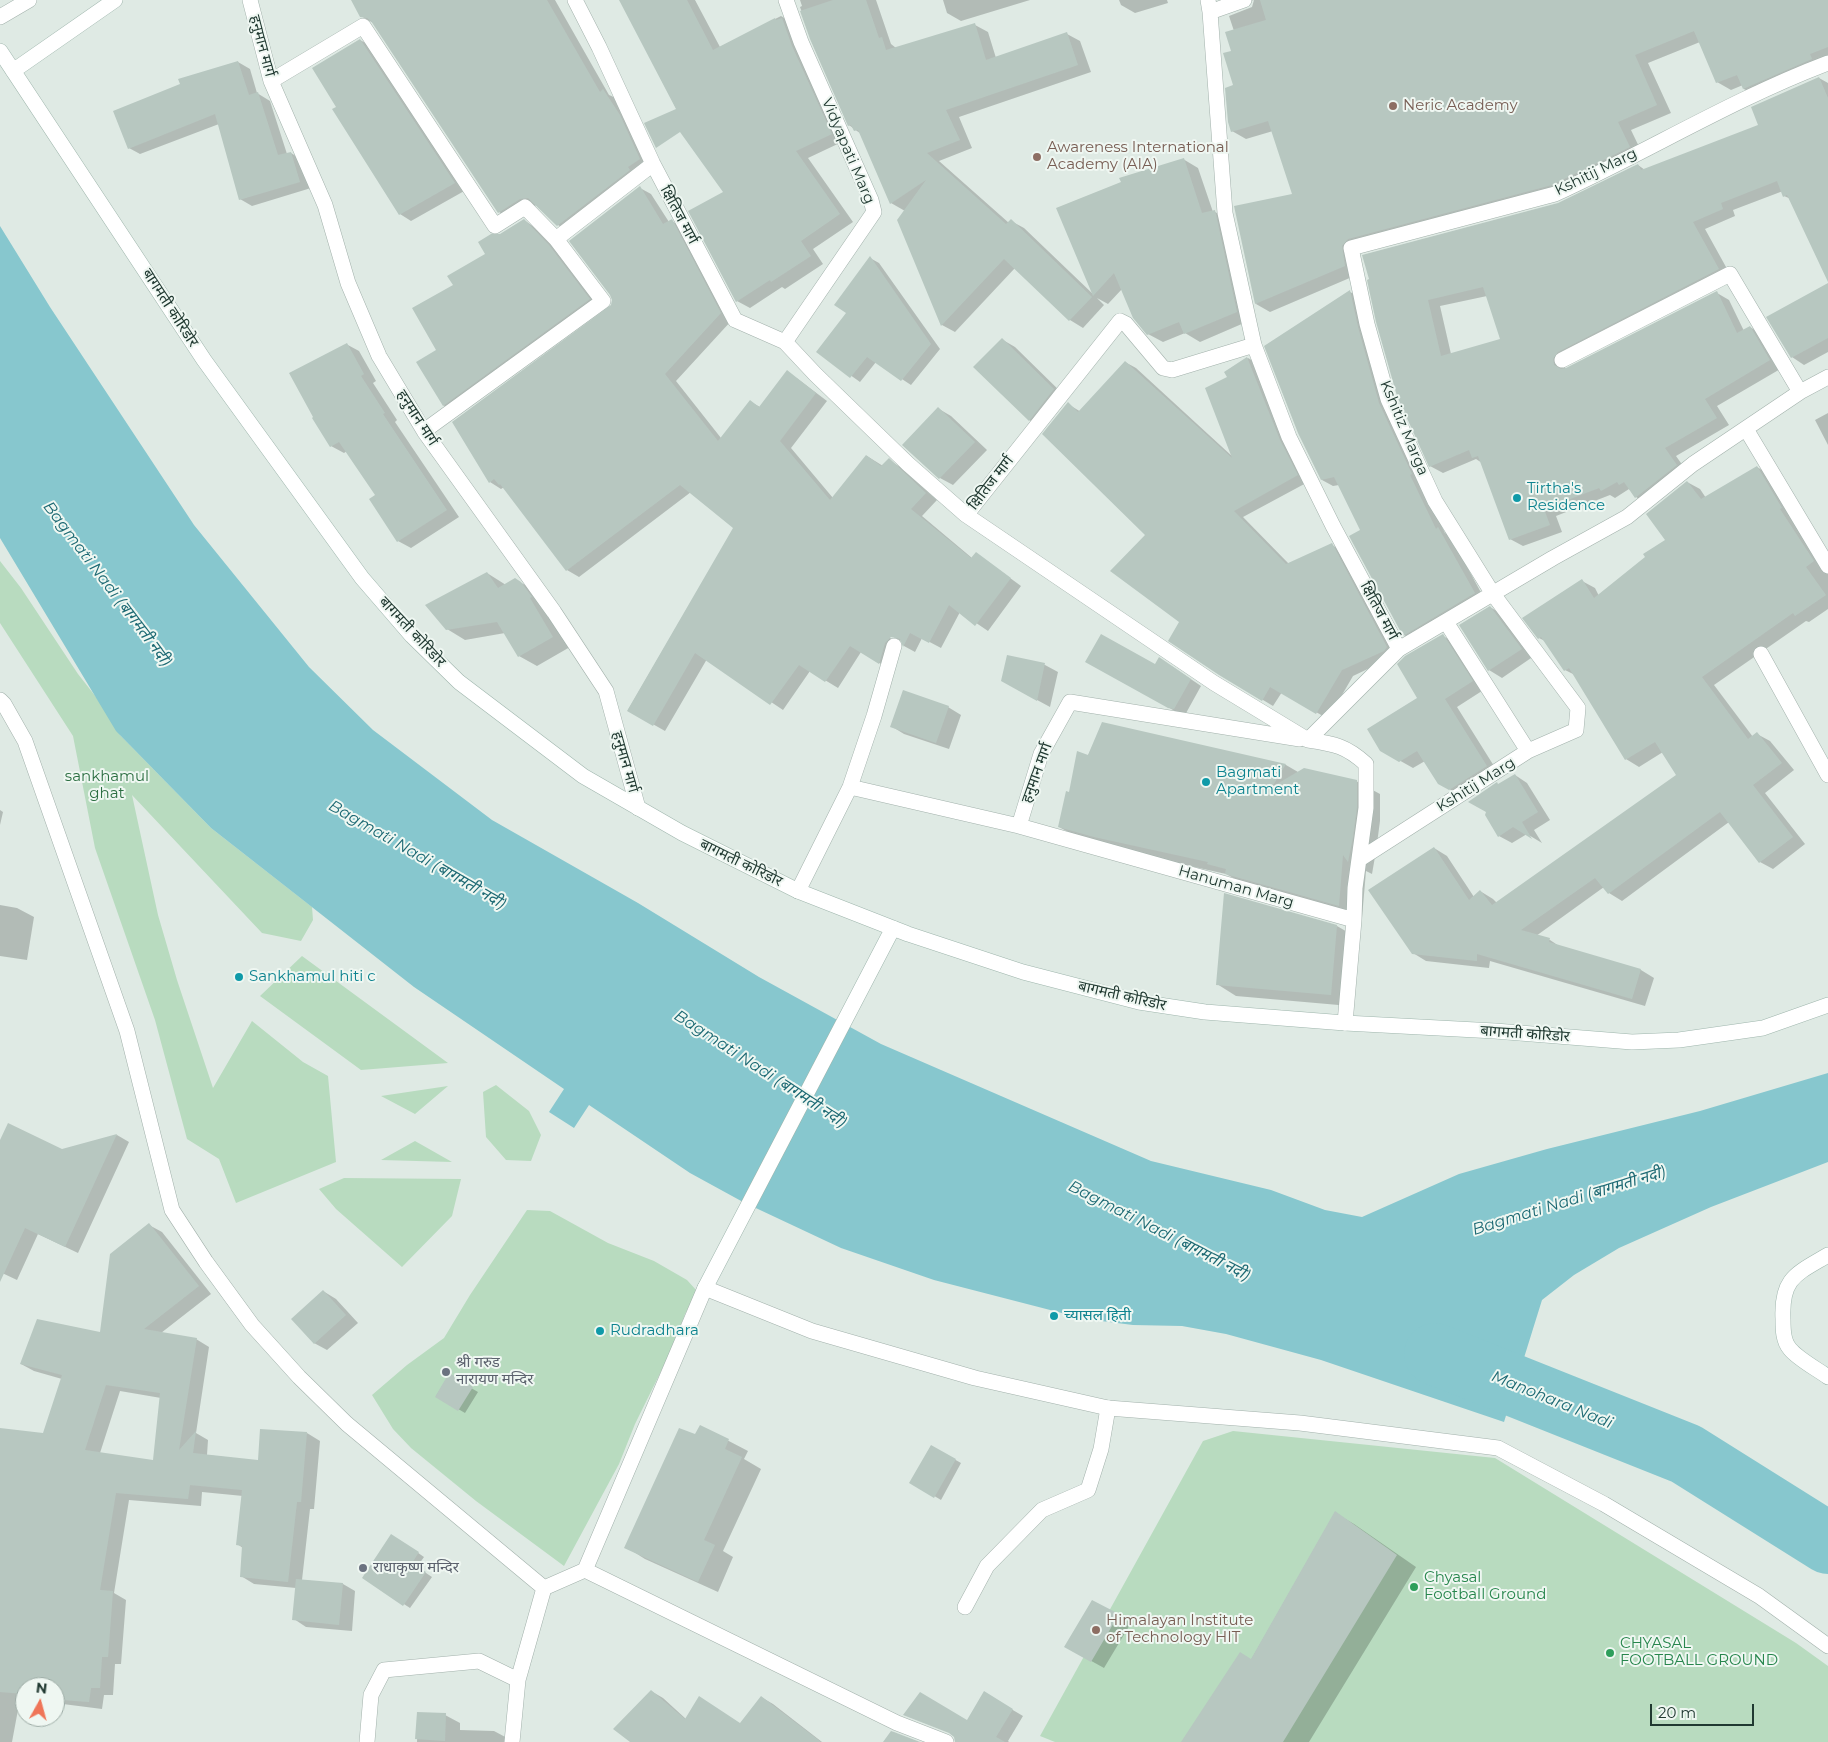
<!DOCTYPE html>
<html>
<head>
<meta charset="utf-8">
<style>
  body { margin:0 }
  #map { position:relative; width:1828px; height:1742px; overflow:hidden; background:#dfeae4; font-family:Montserrat,sans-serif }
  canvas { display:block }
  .north { position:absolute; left:15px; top:1677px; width:50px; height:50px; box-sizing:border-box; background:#eff7f2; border:1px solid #9caba5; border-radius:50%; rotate:7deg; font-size:14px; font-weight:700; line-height:20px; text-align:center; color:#203931 }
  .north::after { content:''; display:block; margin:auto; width:18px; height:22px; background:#ef7558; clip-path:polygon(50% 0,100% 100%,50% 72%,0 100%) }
  .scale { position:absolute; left:1650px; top:1704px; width:104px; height:22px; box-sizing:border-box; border:2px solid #203931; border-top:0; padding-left:6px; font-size:15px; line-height:18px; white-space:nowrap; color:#203931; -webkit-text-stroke:4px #eff7f2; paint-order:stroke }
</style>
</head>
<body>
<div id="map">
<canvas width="1828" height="1742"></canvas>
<div class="north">N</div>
<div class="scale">20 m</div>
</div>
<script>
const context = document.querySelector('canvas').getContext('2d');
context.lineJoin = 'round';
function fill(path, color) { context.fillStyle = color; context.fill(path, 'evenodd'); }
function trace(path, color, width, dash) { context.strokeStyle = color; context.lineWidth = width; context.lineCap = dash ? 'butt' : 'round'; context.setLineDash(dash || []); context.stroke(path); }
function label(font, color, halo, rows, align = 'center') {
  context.font = font + ' Montserrat,"Noto Sans Devanagari",sans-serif'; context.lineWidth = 4; context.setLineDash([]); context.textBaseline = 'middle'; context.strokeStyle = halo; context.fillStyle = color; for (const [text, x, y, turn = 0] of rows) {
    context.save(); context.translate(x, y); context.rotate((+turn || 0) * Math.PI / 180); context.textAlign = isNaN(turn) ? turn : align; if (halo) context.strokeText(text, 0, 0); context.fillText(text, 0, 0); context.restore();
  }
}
fill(new Path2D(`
  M0,561L21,588L78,674L118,725L120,735L211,828L312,907L313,920L301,941L262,933L132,795L158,915L177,980L213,1088L252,1021L303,1062L328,1076L336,1162L236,1203L219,1159L187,1139L155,1020L95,848L73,736L0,623Z
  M302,956L448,1063L361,1070L260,996Z
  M496,1085L529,1111L541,1135L531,1161L506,1160L486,1137L483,1092Z
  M448,1086L415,1114L381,1096Z
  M415,1141L452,1162L381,1160Z
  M344,1178L461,1179L452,1216L402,1267L336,1209L319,1189Z
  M527,1210L550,1211L608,1243L654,1261L687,1280L697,1291L685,1314L672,1349L635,1424L619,1464L564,1566L476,1501L411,1448L393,1429L372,1395L407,1365L444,1338L470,1295Z
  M1233,1431L1495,1458L1796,1643L1828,1666V1742H1055L1040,1736L1203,1441Z`), '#b8dbbf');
fill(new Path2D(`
  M0,226L50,307L194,525L309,667L373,730L492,820L638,903L759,977L881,1044L1151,1161L1271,1190L1325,1210L1362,1217L1459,1174L1547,1149L1700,1111L1828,1073V1162L1711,1207L1619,1248L1574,1275L1542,1300L1504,1422L1321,1360L1226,1334L1182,1326L1133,1325L1085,1319L934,1280L841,1248L743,1202L690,1173L589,1105L574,1128L549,1112L564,1089L414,987L211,828L116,731L0,538Z`), '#87c7ce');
fill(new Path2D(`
  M352,0H555L609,95L616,98L653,167L571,233L558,225L537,205L534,206L512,220L499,212L375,24L361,16Z
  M620,0H695L720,47L781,16L794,24L844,141L808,158L853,222L813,249L823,264L785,289L782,287L750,308L737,301L725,192L689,133Z
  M800,0H876L891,44L896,48L975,25L988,32L996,58L1067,34L1080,41L1091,72L959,117L972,148L939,161L1009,223L1011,221L1024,228L1094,295L1058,209L1183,159L1198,168L1213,212H1215L1230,220L1251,320L1200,342L1185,333L1163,342L1148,334L1122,289L1108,304L1097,298L1104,305L1083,328L1070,320L1015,268L955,332L942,325L898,220L905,211L891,203L861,134L849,125L811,38L800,7L802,6Z
  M943,0H1030L961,21L947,13Z
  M1119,0H1167L1168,3L1135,13L1121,5Z
  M1229,0H1828V60L1758,97L1744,89L1743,85L1731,90L1717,82L1700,42L1648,63L1671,113L1631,130L1643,155L1566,193L1356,254L1359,274L1270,312L1256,304L1294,195L1273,131L1246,139L1232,131L1234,86V31L1229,16L1252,7L1254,0L1237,5Z
  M360,40L371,46L466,190L411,221L400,214L338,107Z
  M238,62L250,69L257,93L270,101L287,154L291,153L302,160L311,188L252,206L240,199L219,124L140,154L129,148Z
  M1819,78L1828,83V279L1791,199L1784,196L1783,191L1733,210L1735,216L1705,229L1731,276L1565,367L1566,370L1717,293L1729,300L1744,331L1750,327L1763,335L1782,368L1717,406L1729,425L1676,456L1688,473L1649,505L1636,497L1629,489L1615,498L1610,495L1556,516L1562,532L1523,546L1510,539L1482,463L1476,459L1443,473L1430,466L1377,321L1558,204L1638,165L1645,170L1760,126ZM1487,296L1502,340L1451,354L1440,306Z
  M640,188L651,194L669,222L672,221L683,228L732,320L676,381L721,438L751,402L760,407L787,372L798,379L827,401L791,448L833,498L867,456L883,466L889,460L900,467L937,500L922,516L972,558L976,553L1021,586L988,631L960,612L941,648L922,638L915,652L904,646L903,642L886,633L885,635L902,645L897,650L891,670L861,652L838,688L810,671L783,710L707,659L665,731L628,710L734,528L691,492L579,577L567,570L504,487L501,489L490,482L612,306Z
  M524,220L534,227L559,253L599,305L454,411L443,405L438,351L454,286Z
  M870,258L879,263L940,349L911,385L876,362L860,382L818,352L848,313Z
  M1828,285V352L1804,365L1792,357Z
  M1350,292L1362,298L1420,481L1445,533L1450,535L1485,600L1415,642L1404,635L1362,531L1339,485L1333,486L1322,480Z
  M1003,340L1015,347L1066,397L1042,427L1029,420Z
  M346,344L359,351L376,381L373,383L397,420L395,422L459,517L411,548L398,541L377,495L347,451L344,453L331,446Z
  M1248,358L1259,364L1308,482L1243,517L1289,564L1332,545L1342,551L1395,656L1353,676L1328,719L1282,692L1273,706L1220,674L1181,621L1147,535L1068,404L1081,412L1125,362L1136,368L1233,457L1228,377L1225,373Z
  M939,409L951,416L987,450L953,485L940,478L904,445Z
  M1828,413V445L1815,420Z
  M1757,467L1770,475L1828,572V609L1809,622L1806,621L1714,685L1753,737L1757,734L1770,741L1794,770L1765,793L1805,844L1773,869L1760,862L1729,822L1622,901L1609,893L1604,887L1536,936L1550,940L1562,948L1641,970L1654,978L1645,1006L1490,961L1489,968L1426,961L1413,953L1434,848L1447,856L1474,897L1480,891L1493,899L1497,903L1678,775L1663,752L1639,767L1626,759L1575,675L1565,670L1547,642L1539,638L1582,581L1595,588L1599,596L1667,541L1687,482L1700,489L1706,498Z
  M487,573L506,585L515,579L533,590L570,647L537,666L519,656L505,633L465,640L447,629Z
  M1490,607L1503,615L1534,656L1502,678L1489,670Z
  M1443,636L1455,643L1485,689L1457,707L1499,774L1463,797L1439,783L1425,761L1413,768L1381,750L1419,699Z
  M1008,657L1045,665L1058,672L1050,707L1015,688Z
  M1087,661L1155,666L1170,665L1201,686L1185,715L1180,714Z
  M948,707L961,715L949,749L904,734L891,726Z
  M1103,724L1286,765L1298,772L1356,781L1380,794V821L1376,851L1372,874L1366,871L1362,918L1250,887L1226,874L1118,850L1083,840L1059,827L1070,793Z
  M1515,775L1527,783L1550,820L1534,830L1542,843L1527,834L1512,843L1499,836L1488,811L1499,785Z
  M0,810L3,812L0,825Z
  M0,905L17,908L34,917L27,960L0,956Z
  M1337,926L1356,937L1350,1006L1236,996L1217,984Z
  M117,1135L129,1142L78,1253L38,1234L17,1280L0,1272V1142L62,1151Z
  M149,1225L162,1232L211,1294L161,1333L196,1339L209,1347L196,1433L208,1440L207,1455L259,1461L307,1433L320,1441L314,1509H310L302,1580L343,1584L355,1591L352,1631L306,1627L294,1619L296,1588L254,1584L241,1576L243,1548L237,1544L243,1496L202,1492L201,1506L129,1500L114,1593L126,1600L121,1664H115L113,1695H104L102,1709L55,1703V1687H25V1700L20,1699L12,1742H0V1429L44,1434L62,1379L34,1371L21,1364L101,1334ZM120,1391L161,1398L154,1461L100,1453Z
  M323,1291L336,1299L358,1323L327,1350L314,1343Z
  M449,1375L478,1392L465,1413L436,1396Z
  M700,1426L748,1451L744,1459L761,1469L723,1551L733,1557L718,1592L645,1559L626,1547L696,1436Z
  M931,1446L961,1463L941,1500L911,1482Z
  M1335,1513L1354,1524L1416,1567L1309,1742H1182L1251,1660Z
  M398,1539L424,1557L417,1567L432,1577L410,1608L364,1578Z
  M1092,1601L1131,1623L1104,1668L1066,1647Z
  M651,1691L663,1698L686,1719L741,1724L761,1697L773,1704L822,1742H632Z
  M984,1693L1023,1716L1008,1741L1009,1742H963Z
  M418,1713L445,1715L460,1723V1730L494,1731L509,1739V1742H417Z`), '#0003');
trace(new Path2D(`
  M1435,1354L1686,1454L1828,1543`), '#87c7ce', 62);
fill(new Path2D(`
  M351,0H547L600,92L603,89L620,115L640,159L628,167L630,170L557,226L528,198L520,199L498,213L371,21L367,18L360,17Z
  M619,0H687L713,50L775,18L776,20L782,18L792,46L832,134L796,151L840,214L801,241L811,256L771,282L770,280L736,302L688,211L723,192L680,132L656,148L644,123L676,109Z
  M833,0H866L879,38L882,37L886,50L975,23L986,60L1067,32L1078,65L946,110L960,140L927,153L1006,224L1011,219L1092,297L1069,321L1004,259L941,326L897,220L926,180L890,204L858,130L854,131L851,125L848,126L810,39L800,11Z
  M1260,0H1828V47L1810,54L1812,59L1743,89L1737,75L1716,83L1694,31L1635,55L1657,105L1618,122L1630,147L1552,185L1348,239L1342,246L1345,266L1255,304L1234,206L1292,194L1268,121L1231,132L1228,122L1225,88L1233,85L1223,53L1231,51L1225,32L1266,20Z
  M360,39L455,183L399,215L332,109L336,107L312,68Z
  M238,61L249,95L258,92L278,155L291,152L300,182L239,200L215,114L128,149L113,111L180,84L178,79Z
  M1819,77L1828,98V282L1787,195L1783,197L1777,181L1721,203L1723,209L1693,222L1719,269L1558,352L1553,359L1554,365L1561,369L1566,368L1717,291L1737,333L1750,326L1770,360L1705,399L1717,418L1665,448L1677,465L1635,498L1624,482L1619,485L1617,482L1601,491L1599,488L1544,509L1550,525L1509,540L1478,456L1472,458L1469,450L1429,467L1397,396L1376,322L1367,280L1369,279L1362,255L1558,203L1638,164L1641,170L1758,125L1751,107ZM1483,287L1500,339L1441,356L1428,300Z
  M1184,158L1202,213L1215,210L1237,312L1184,334L1179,322L1147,335L1133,318L1114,273L1093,296L1056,208L1121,182L1119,178Z
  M640,186L663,224L672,219L721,313L665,374L718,441L750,400L759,407L787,370L816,393L780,441L830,500L866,455L881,466L889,458L926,493L911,509L971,558L976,552L1011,578L975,626L949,605L929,643L910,633L903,647L900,639L891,637L885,643L879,664L850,646L825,682L799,665L770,705L695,653L653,726L627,711L733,528L680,485L566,571L500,484L499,485L494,479L489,483L452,422L611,305L612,300L610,295L569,241Z
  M524,219L549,245L590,299L443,406L416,362L436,350L412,308L453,285L447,276L485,254L478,242L491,234H500Z
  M870,256L931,344L901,381L867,357L850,378L816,352L846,313L834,305Z
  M1828,283V338L1791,358L1766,317Z
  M1350,290L1358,327L1379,403L1412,474L1410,475L1436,529L1438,527L1475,593L1403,636L1349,536L1360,530L1334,477L1321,480L1298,433L1264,346Z
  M1002,338L1054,389L1029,421L973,367Z
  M347,343L364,374L361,376L385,413L383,414L447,510L397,542L369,499L375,495L339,442L330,447L312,418L313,417L289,373Z
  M1247,357L1280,440L1298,475L1234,511L1286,564L1332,543L1387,647L1384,651L1342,670L1316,714L1270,687L1262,701L1219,675L1168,641L1179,622L1110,571L1145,535L1042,434L1068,402L1078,412L1125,361L1232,458L1205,388L1227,377L1224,372Z
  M938,407L975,442L939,479L902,445Z
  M1757,466L1782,508L1780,509L1814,561L1806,567L1826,595L1795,616L1793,613L1702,677L1748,739L1757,732L1782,763L1753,785L1793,837L1759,863L1720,812L1608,894L1595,878L1521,930L1550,938L1549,942L1641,969L1632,999L1477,954V961L1412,954L1368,890L1434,847L1469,900L1480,890L1492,905L1676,775L1655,742L1625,760L1569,668L1564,671L1541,637L1538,639L1522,618L1582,579L1594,598L1645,557L1643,554L1665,540L1646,514L1687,481L1701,499Z
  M487,572L498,588L515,578L521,582L532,597L530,598L553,637L518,657L497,622L446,630L425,605Z
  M1490,606L1522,649L1488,671L1459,625Z
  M1101,634L1155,664L1159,657L1191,679L1174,709L1168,708L1085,662Z
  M1443,634L1473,681L1445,699L1487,766L1449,790L1438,784L1417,751L1399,762L1380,751L1367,729L1417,698L1397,664L1405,656Z
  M1007,655L1045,663L1037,701L1001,681Z
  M903,690L949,706L936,743L890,727Z
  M1102,722L1286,764L1272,787L1304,768L1357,780V807L1353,837L1348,862L1343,855L1339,906L1225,874L1226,869L1207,864L1208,862L1094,837L1058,827L1066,791L1069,792L1077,751L1088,755Z
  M1515,774L1538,812L1522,822L1532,839L1513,827L1498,837L1485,815L1486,812L1468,802L1497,782L1498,784Z
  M1224,893L1337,925L1331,995L1216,985Z
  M8,1123L62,1149L117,1134L65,1247L25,1228L0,1282V1140Z
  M149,1223L199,1286L144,1329L197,1338L179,1450L196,1431L193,1453L258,1460L260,1429L307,1432L301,1502H297L288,1582L240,1577L242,1546L236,1545L242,1490L190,1485L188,1499L116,1493L100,1590L113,1591L108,1657H102L100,1688H91L89,1702L62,1700V1698L55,1697V1687H25V1694L0,1692V1428L43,1433L62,1375L20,1364L37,1319L100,1332L110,1254ZM106,1385L160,1393L153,1460L85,1450Z
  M323,1290L346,1315L314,1344L291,1319Z
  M449,1373L473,1387L458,1411L435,1397Z
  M700,1425L729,1439L725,1449L742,1457L704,1540L715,1545L698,1582L624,1548L679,1428L695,1434Z
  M931,1445L956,1459L934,1498L909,1483Z
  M1335,1511L1397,1555L1283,1742H1181L1240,1652L1251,1659Z
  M391,1534L419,1552L412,1563L426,1572L403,1606L362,1578Z
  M296,1579L343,1583L339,1625L292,1620Z
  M1092,1600L1119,1614L1091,1662L1064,1647Z
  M651,1690L685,1719L699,1696L740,1723L761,1696L821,1742H630L613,1729Z
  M984,1691L1013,1709L996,1737L1005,1742H955L954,1737L949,1733L903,1715L920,1692L967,1720Z
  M417,1712L446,1713L445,1741L415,1739Z
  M891,1731L894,1732L920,1742H883Z`), '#b7c7c0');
const lane = new Path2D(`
  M965,1607L987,1566L1042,1510L1088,1490L1101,1449L1108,1408`);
const street = new Path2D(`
  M250,0L271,81L325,205L348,283L379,356L424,431L554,612L606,691L638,808
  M575,0L599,47L653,164L735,320L785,342L815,374L908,464L966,515L1214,683L1308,740
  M1208,0L1210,12L1244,0
  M1210,12L1225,213L1254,345
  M0,17L29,0
  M271,81L363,26L495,226L525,207L556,239
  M785,342L874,212L871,200L801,42L786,0
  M1562,360L1730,274L1800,392
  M1746,429L1828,566
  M424,431L603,301L556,239L653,164
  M966,515L1120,321L1126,324L1163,368L1172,370L1254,345L1289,437L1333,526L1399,649
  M1446,622L1528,751
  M1761,654L1828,775
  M0,700L4,704L25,741L127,1031L172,1210L206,1262L252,1325L299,1377L347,1424L544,1588
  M850,787L1019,826L1041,754L1070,702L1300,739
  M1019,826L1354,920L1345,1023
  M1360,859L1528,751L1576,730L1578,708L1493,594L1435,501L1388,399L1367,324L1351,248L1555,194C1647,152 1733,99 1828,63
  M798,891L850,787L874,716L894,646
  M1354,920L1355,888L1366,808V764C1346,746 1335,744 1308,740L1399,649L1553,558L1627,517L1693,464L1800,392L1828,377
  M585,1570L897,1723L946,1742
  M544,1588L585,1570L705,1288L812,1331L975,1378L1108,1408L1300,1423L1498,1448L1604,1504L1759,1596L1828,1646
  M367,1742L371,1695L384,1670L479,1661L518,1680
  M512,1742L518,1680L544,1588`);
const secondary = new Path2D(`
  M0,51L204,360L362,578L412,636L459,682L583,776L682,833L798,891L908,934L1023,972L1139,1002L1205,1012L1345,1023L1495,1031L1632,1042L1679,1040L1763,1028L1828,1005
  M13,71L115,0
  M1828,1255C1796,1274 1781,1278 1783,1319C1783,1329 1783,1341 1790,1349C1798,1359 1817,1369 1828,1377
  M705,1288L893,928`);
trace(lane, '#a2b1ab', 16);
trace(street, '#a2b1ab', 16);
trace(secondary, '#9eb5ac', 16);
trace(lane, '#fff', 15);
trace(street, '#fff', 15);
trace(secondary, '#fff', 15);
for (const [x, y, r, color] of [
  [1393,106,5,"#8d6e63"],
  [1037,157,5,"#8d6e63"],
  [1517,498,5,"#0f9aa8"],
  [1206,782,5,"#0f9aa8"],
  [239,977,5,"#0f9aa8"],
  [1054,1316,5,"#0f9aa8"],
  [600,1331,5,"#0f9aa8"],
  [446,1372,5,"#6b7280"],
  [363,1568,5,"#6b7280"],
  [1414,1587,5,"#2e9e5b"],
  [1096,1630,5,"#8d6e63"],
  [1610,1653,5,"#2e9e5b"]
]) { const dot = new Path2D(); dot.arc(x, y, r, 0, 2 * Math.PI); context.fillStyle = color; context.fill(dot); trace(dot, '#eff7f2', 2); }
label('15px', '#203931', '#eff7f2', [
  ["हनुमान मार्ग",262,46,75],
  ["Vidyapati Marg",848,151,67],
  ["Kshitij Marg",1596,172,-26],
  ["क्षितिज मार्ग",679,215,62],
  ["बागमती कोरिडोर",170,308,57],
  ["हनुमान मार्ग",417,418,57],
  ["Kshitiz Marga",1404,428,67],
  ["क्षितिज मार्ग",991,483,-52],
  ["क्षितिज मार्ग",1379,611,62],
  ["बागमती कोरिडोर",412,632,47],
  ["हनुमान मार्ग",625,762,74],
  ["हनुमान मार्ग",1037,773,-70],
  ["Kshitij Marg",1476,785,-32],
  ["बागमती कोरिडोर",741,863,26],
  ["Hanuman Marg",1236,887,16],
  ["बागमती कोरिडोर",1122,996,13],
  ["बागमती कोरिडोर",1525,1034,4]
]);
label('15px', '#785e54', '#eff7f2', [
  ["Neric Academy",1403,106],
  ["Awareness International",1047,148],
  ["Academy (AIA)",1047,165],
  ["Himalayan Institute",1106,1621],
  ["of Technology HIT",1106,1638]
], 'left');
label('15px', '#0d838f', '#eff7f2', [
  ["Tirtha's",1527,489],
  ["Residence",1527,506],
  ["Bagmati",1216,773],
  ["Apartment",1216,790],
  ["Sankhamul hiti c",249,977],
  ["च्यासल हिती",1064,1316],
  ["Rudradhara",610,1331]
], 'left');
label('15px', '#2c6f42', '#eff7f2', [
  ["sankhamul",107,777],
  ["ghat",107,794]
]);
label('15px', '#5b616d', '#eff7f2', [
  ["श्री गरुड",456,1363],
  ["नारायण मन्दिर",456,1380],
  ["राधाकृष्ण मन्दिर",373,1568]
], 'left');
label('15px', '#27864d', '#eff7f2', [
  ["Chyasal",1424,1578],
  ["Football Ground",1424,1595],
  ["CHYASAL",1620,1644],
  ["FOOTBALL GROUND",1620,1661]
], 'left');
label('italic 16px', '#1c6973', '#eff7f2', [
  ["Bagmati Nadi (बागमती नदी)",107,584,53],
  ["Bagmati Nadi (बागमती नदी)",417,855,30],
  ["Bagmati Nadi (बागमती नदी)",760,1069,33],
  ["Bagmati Nadi (बागमती नदी)",1569,1201,-17],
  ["Bagmati Nadi (बागमती नदी)",1159,1231,27],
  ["Manohara Nadi",1552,1400,22]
]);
</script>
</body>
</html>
